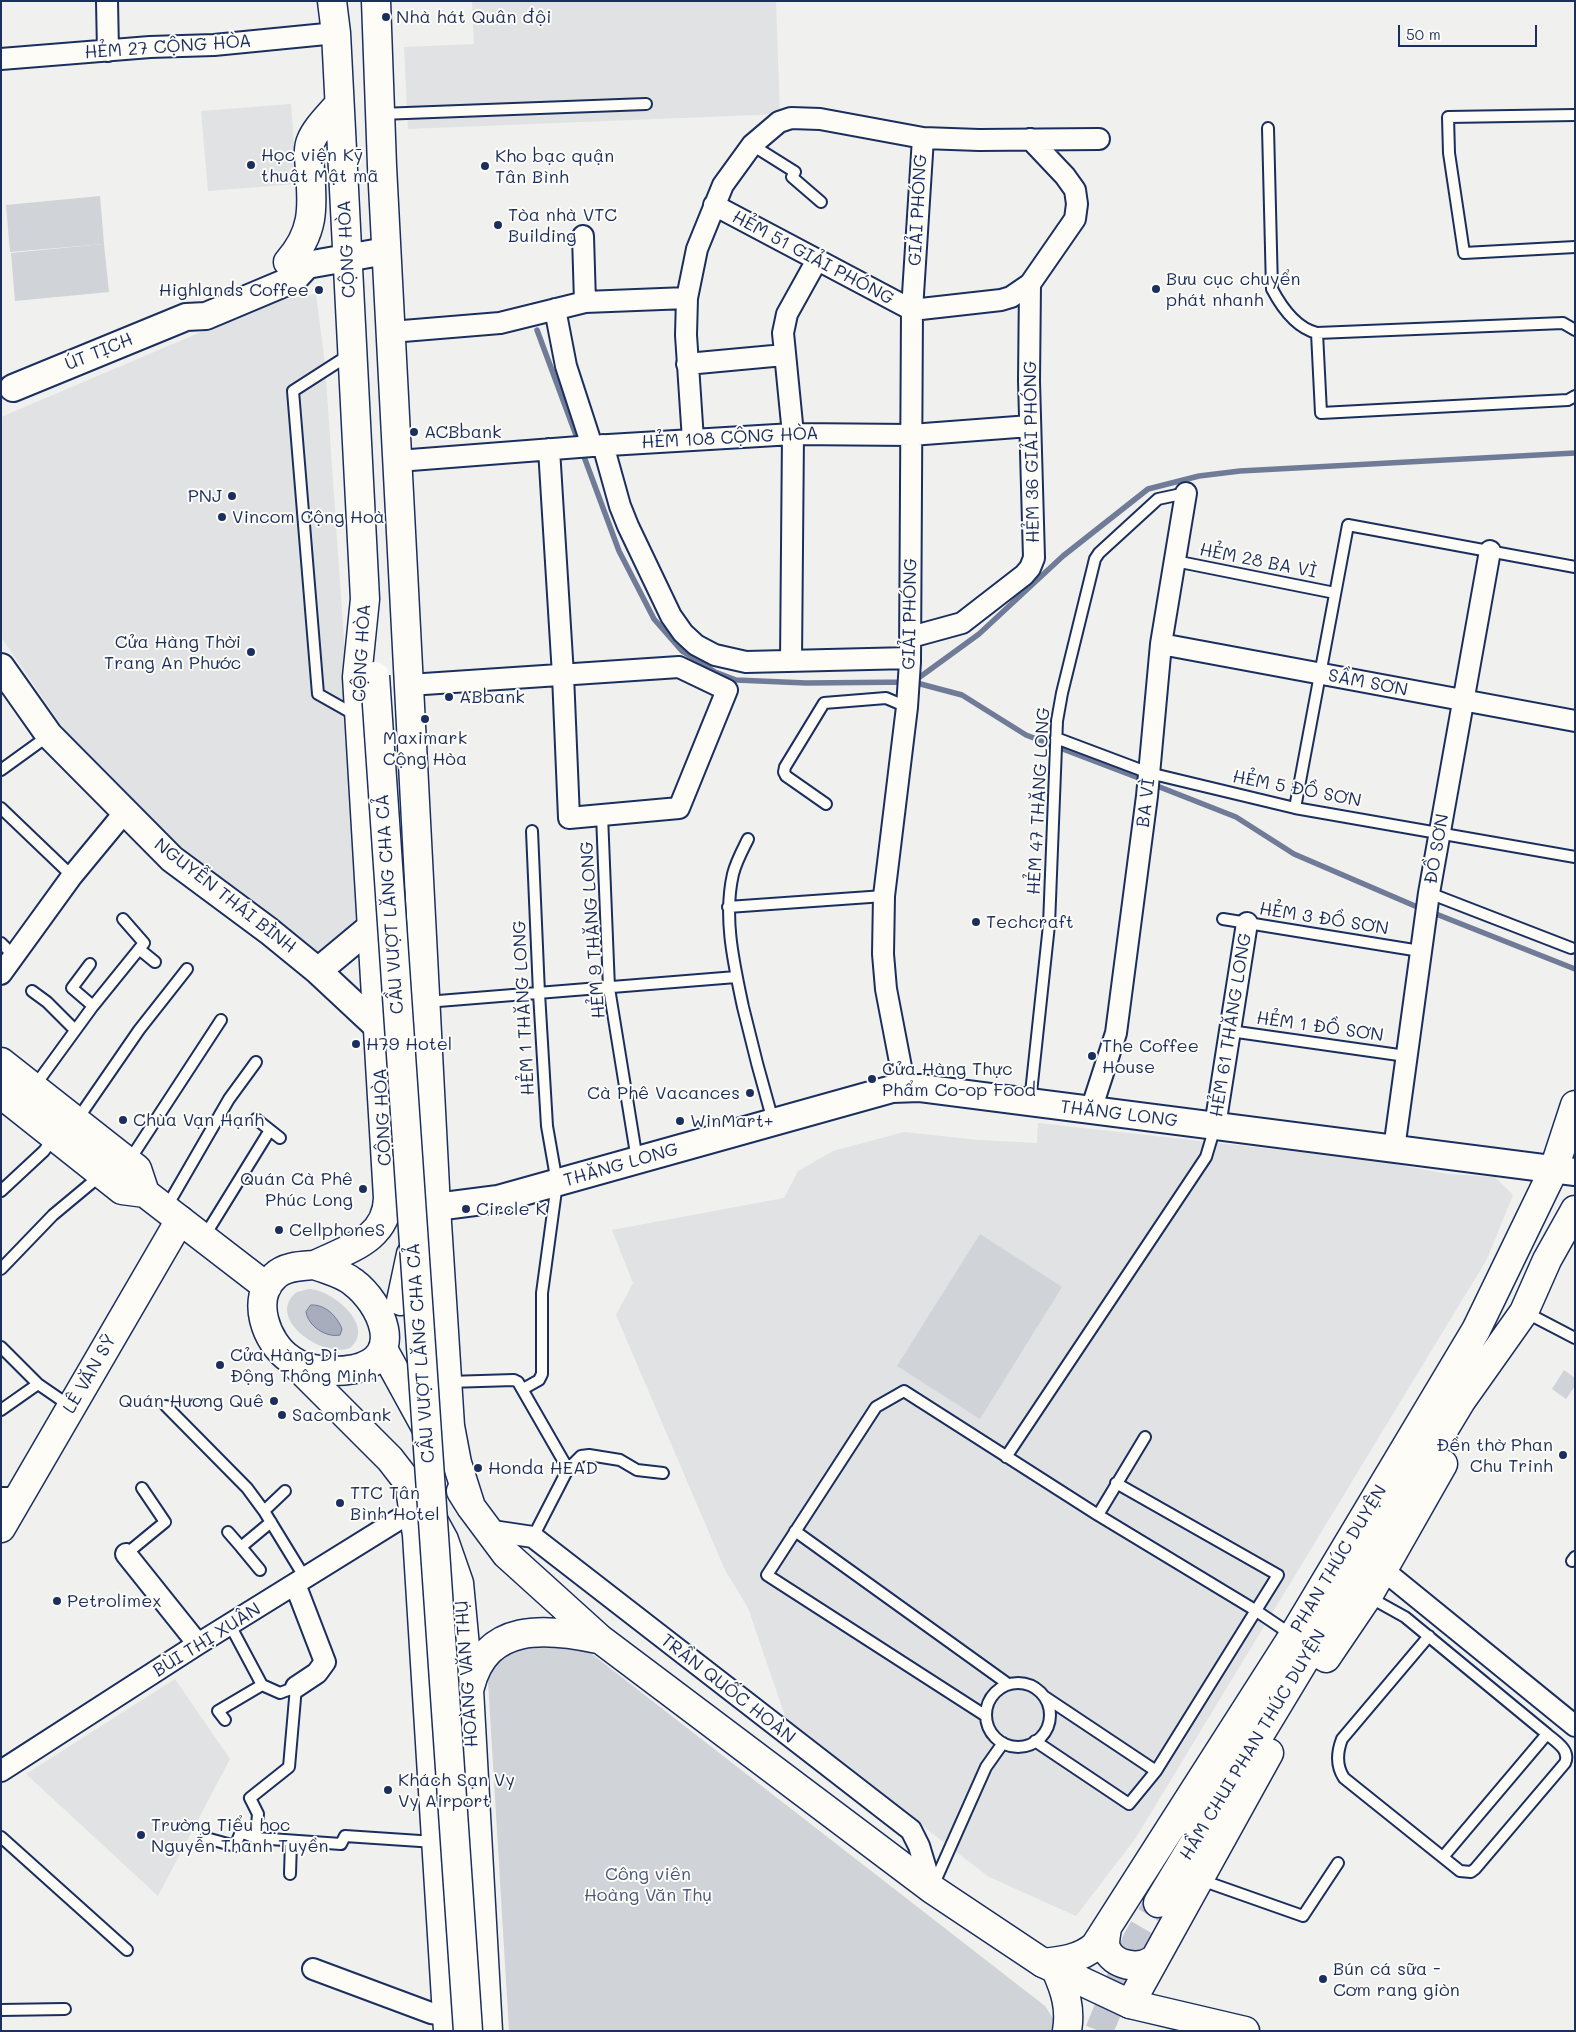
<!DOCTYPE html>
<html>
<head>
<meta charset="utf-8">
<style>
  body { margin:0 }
  #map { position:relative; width:1576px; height:2032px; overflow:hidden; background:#f0f0ee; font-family:Mali,sans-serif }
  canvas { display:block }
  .frame { position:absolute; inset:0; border:2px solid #1b2f5e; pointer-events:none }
  .scale { position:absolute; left:1398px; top:25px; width:139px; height:22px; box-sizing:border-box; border:2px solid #1b2f5e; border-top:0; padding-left:6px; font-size:15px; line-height:18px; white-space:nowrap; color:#1b2f5e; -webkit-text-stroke:4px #fdfcf7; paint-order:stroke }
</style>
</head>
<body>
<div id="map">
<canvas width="1576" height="2032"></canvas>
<div class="frame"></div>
<div class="scale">50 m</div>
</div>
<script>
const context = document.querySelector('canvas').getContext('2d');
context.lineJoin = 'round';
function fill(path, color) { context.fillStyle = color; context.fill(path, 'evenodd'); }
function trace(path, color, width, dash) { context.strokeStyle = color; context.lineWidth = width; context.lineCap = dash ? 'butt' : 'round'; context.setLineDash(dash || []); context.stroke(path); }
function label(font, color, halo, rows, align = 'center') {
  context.font = font + ' Mali,sans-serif'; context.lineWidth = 4; context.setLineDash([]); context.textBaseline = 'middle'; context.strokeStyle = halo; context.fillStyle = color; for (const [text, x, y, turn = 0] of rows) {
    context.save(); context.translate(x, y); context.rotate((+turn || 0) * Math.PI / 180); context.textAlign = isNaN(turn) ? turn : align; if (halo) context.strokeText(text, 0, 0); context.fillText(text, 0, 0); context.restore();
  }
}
fill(new Path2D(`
  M472,1H776L780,114L408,129L404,47L474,44Z
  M291,104L297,184L208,191L201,111Z
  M316,294L325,365L348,698L360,934L317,959L173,847L77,748L1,637V417L274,301Z
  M1038,1123L1372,1160L1448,1174L1495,1177L1513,1195L1487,1259L1135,1839L1076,1916L989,1877L795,1728L785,1716L748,1608L725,1570L616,1315L633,1283L612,1230L784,1198L798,1171L833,1151L904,1132L978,1140L1037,1143Z
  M175,1679L230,1759L158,1896L26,1774Z`), '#e0e2e3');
fill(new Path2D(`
  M100,196L104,244L10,252L6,205Z
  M104,244L109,292L15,301L11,253Z
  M980,1234L1062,1287L980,1419L897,1366Z
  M309,1289C331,1289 377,1326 350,1348C322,1359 264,1317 297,1292Z
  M1564,1370L1575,1378V1386L1566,1399L1552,1389Z
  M519,1642L579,1644L1045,2006L1053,2018L1055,2031H509L488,1681L493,1665Z`), '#d0d3d8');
const water = new Path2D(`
  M311,1305C325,1304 337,1316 342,1329L340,1335C326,1338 308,1326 306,1312Z`);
fill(water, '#a7adbd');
trace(water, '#6f7b97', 1);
trace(new Path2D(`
  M537,330L619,551L654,619L682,651L715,672L736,680L806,683L913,682L962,695L1026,735L1144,780
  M913,682L979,634L1063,556L1148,489L1199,476L1240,471L1575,453
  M1152,784L1236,817L1294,854L1422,909
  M1431,912L1575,969`), '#6f7b97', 5.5);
trace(new Path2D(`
  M1099,2031L1137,1939L1158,1903`), '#c5c9d1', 28, [28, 14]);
const service = new Path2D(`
  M380,114L646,104
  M1575,115L1448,117L1449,153L1464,253L1575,247
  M1268,128L1272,289C1282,308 1296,328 1317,333L1563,323L1575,330
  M752,145L795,172L792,177L821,202
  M1317,333L1321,413L1568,400L1575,396
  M349,355L293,391L318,694L357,716
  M1175,561L1335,593
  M1056,738L1149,773L1295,808L1575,857
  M1,770L48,736
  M826,804L786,776L784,772L785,767L824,703L886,698L907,707
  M1,808L72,876
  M1295,808L1348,525L1575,567
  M602,815L609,988L637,1160
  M748,839C742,851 736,862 733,874C723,918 734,964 743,1007C752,1045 762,1083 773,1121
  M1429,893L1571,948
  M728,907L884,896
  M1223,919L1420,951
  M1,943L14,956
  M139,949L155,962
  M90,964L72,988L93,1006
  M32,991L47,1002L75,1030
  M426,1002L736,977
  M1230,1031L1406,1056
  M34,1087L93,1006L144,943L123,919
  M1030,1102L1049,925L1057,721L1062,693L1095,559L1099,553L1158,499L1186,493
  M256,1119L280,1138
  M77,1120L139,1030L187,969
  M129,1161L221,1020
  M1,1191L44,1151L54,1137
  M166,1208L229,1099L256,1062
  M204,1237L270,1130
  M1,1269L53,1215L101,1175
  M1525,1312L1575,1338
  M1,1347L38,1384L70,1406
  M448,1382L514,1380L518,1382L568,1469
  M523,1389L539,1380L542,1374V1293L557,1183L547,1126L539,993L532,831
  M166,1406L247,1488L264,1511L305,1578
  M1,1410L38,1384
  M1006,1457L1206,1157L1215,1127
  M1,1493H18
  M264,1511L285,1491
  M1098,1515L1145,1437
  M795,1531L1008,1684
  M228,1532L241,1547
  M533,1537L568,1469L581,1456L589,1455L620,1460L637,1470L663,1473
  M126,1554L165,1522L142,1488
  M1572,1561L1575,1557
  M260,1570L241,1547L271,1522
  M1369,1597L1405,1617L1547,1734C1555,1741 1571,1750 1565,1763L1475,1869L1471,1872L1460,1871L1344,1778C1336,1766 1337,1752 1342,1739L1429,1636
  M230,1625L262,1685L280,1693L296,1687L289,1767L250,1798L258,1814L256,1838
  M986 1715a32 32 0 1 1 64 0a32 32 0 1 1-64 0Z
  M1045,1697L1156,1771
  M986,1716L767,1575L876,1407L904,1391L1098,1515L1255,1610L1292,1635
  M225,1720L218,1711L262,1685
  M1035,1741L1129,1804L1156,1771L1278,1575L1116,1483
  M1,1837L127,1950
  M206,1838L235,1846L241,1832L256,1838L341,1844L345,1836L435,1842
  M1443,1857L1547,1734
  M290,1874L291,1841
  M1201,1880L1303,1916L1338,1863
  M933,1886L986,1767L1003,1743
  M1,2010L65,2009`);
const minor = new Path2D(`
  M107,1L108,51
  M1,59L150,47L214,45L336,33
  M714,205L912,310L1001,300L1011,297L1030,284L1075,219L1077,204L1075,190L1065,176L1030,139
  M583,236L585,302
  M555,309L566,366L592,446
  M391,332L500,323L585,302L687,298
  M687,364L784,355
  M693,440L686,335L687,298L697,249L723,185L752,145L779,122L791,118L820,119L923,138L979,140L1099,139
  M603,445L620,506L628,526L671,616L683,633L696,645L715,655L746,662L910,658
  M398,461L592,446L793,434L911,435L1030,426
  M911,637L962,623L1024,575L1030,568L1034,558L1029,381L1030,284
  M1161,644L1575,721
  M791,661L793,434L783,333L787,314L817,260
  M409,685L679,667L727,690L679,808L569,818L563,675L549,449
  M1,974L72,876L124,813
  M905,1088L886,989L883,954L884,896L907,707L910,662L912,310L923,138
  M1091,1110L1116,1033L1147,796L1161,644L1186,493
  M1215,1126L1247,923
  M1394,1149L1429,893L1490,551
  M486,1530L533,1537L911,1830L919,1846L932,1889
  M126,1554L198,1644
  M1382,1569L1575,1726
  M295,1584L325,1662L317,1673L296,1687
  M1,1771L198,1644L414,1510
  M313,1969L431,2013L447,2015`);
const tertiary = new Path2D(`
  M289,262L307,265L386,251
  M13,388L186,317L206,316L294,279L307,265
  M1,667L49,735L172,859L269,931L318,971L378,1027
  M318,971L372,926
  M436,1207L498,1199L892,1089L920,1088L1575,1172`);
const secondary = new Path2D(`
  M1,1528L180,1220
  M1326,1658L1368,1596L1443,1464
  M1158,1903L1461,1401L1524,1312L1547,1260L1575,1210
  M1107,1928C1106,1935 1104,1942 1106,1948C1113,1966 1139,1970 1153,1960
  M1043,1963C1062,1961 1080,1959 1095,1946L1293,1636L1476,1330L1554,1169L1575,1105
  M1130,2004L1269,1753`);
const primary = new Path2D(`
  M376,1L382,166L436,1207L450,1426L457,1463L471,1507
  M288,262C314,233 313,208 310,172C310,162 307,150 311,141C316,128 330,115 339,104
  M1,1062L137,1169L145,1193
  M1,1094L122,1190L145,1193L267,1287
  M315,1265C347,1249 387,1240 388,1198L357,677L365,599L336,33L332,1
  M315,1265C327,1270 342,1273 353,1282C381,1303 407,1357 355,1369C334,1373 308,1372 290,1359C266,1343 250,1298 275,1276C285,1266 302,1266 315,1265Z
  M401,1301L411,1254
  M383,1349L429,1433
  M290,1359L390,1459L407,1481L427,1509L444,1540L459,1583L469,1689L488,2031
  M461,1491L471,1507L506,1554L600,1639L932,1889L1043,1963L1130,2004L1245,2031
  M411,1495L417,1535L448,2031
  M470,1687C486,1622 546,1628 598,1639
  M1056,1970C1065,1990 1071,2008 1067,2031`);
trace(service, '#1b2f5e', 14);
trace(minor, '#1b2f5e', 24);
trace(tertiary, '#1b2f5e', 30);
trace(secondary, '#1b2f5e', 31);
trace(primary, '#1b2f5e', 31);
trace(service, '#fdfcf7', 10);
trace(minor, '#fdfcf7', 20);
trace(tertiary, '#fdfcf7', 26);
trace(secondary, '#fdfcf7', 28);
trace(primary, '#fdfcf7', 28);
const primaryBridge = new Path2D(`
  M375,676L468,2031`);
trace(primaryBridge, '#1b2f5e', 31, []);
trace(primaryBridge, '#fdfcf7', 28);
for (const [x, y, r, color] of [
  [386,17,5,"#1b2f5e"],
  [251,165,5,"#1b2f5e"],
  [485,166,5,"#1b2f5e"],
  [498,225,5,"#1b2f5e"],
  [1156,289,5,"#1b2f5e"],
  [319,290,5,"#1b2f5e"],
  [414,432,5,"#1b2f5e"],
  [232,496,5,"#1b2f5e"],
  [222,517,5,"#1b2f5e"],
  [251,652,5,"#1b2f5e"],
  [449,697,5,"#1b2f5e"],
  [425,719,5,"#1b2f5e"],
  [976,922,5,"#1b2f5e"],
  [356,1044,5,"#1b2f5e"],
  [1092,1056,5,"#1b2f5e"],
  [872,1079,5,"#1b2f5e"],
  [750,1093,5,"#1b2f5e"],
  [123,1120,5,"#1b2f5e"],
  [680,1121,5,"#1b2f5e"],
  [363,1189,5,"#1b2f5e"],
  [466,1209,5,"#1b2f5e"],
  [279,1230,5,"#1b2f5e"],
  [220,1365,5,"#1b2f5e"],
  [274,1401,5,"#1b2f5e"],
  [282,1415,5,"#1b2f5e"],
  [1563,1455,5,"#1b2f5e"],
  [478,1468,5,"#1b2f5e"],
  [340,1503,5,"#1b2f5e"],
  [57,1601,5,"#1b2f5e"],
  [388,1790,5,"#1b2f5e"],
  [141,1835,5,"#1b2f5e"],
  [1323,1979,5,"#1b2f5e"]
]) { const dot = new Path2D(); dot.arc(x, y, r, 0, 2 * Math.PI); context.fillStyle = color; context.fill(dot); trace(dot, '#fdfcf7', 2); }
label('18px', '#1b2f5e', '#fdfcf7', [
  ["Nhà hát Quân đội",396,17],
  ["Học viện Kỹ",261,155],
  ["thuật Mật mã",261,176],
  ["Kho bạc quận",495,156],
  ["Tân Bình",495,177],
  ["Tòa nhà VTC",508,215],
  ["Building",508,236],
  ["Bưu cục chuyển",1166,279],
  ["phát nhanh",1166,300],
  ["Highlands Coffee",309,290,"right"],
  ["ACBbank",424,432],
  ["PNJ",222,496,"right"],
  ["Vincom Cộng Hoà",232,517],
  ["Cửa Hàng Thời",241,642,"right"],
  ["Trang An Phước",241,663,"right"],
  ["ABbank",459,697],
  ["Maximark",425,738,"center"],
  ["Cộng Hòa",425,759,"center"],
  ["Techcraft",986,922],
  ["H79 Hotel",366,1044],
  ["The Coffee",1102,1046],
  ["House",1102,1067],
  ["Cửa Hàng Thực",882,1069],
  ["Phẩm Co-op Food",882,1090],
  ["Cà Phê Vacances",740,1093,"right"],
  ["Chùa Vạn Hạnh",133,1120],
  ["WinMart+",690,1121],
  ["Quán Cà Phê",353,1179,"right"],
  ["Phúc Long",353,1200,"right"],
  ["Circle K",476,1209],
  ["CellphoneS",289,1230],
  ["Cửa Hàng Di",230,1355],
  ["Động Thông Minh",230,1376],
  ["Quán Hương Quê",264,1401,"right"],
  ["Sacombank",292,1415],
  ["Đền thờ Phan",1553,1445,"right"],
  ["Chu Trinh",1553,1466,"right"],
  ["Honda HEAD",488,1468],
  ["TTC Tân",350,1493],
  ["Bình Hotel",350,1514],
  ["Petrolimex",67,1601],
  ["Khách Sạn Vy",398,1780],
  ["Vy Airport",398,1801],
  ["Trường Tiểu học",151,1825],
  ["Nguyễn Thanh Tuyền",151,1846],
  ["Bún cá sữa -",1333,1969],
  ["Cơm rang giòn",1333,1990]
], 'left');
label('18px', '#1b2f5e', '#fdfcf7', [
  ["HẺM 27 CỘNG HÒA",168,47,-4],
  ["GIẢI PHÓNG",918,210,-87],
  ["CỘNG HÒA",347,249,-93],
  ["HẺM 51 GIẢI PHÓNG",813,258,28],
  ["ÚT TỊCH",99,352,-22],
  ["HẺM 108 CỘNG HÒA",730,438,-3],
  ["HẺM 36 GIẢI PHÓNG",1032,452,-91],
  ["HẺM 28 BA VÌ",1258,561,11],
  ["GIẢI PHÓNG",910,614,-89],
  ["CỘNG HÒA",362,653,-87],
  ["SẦM SƠN",1368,683,11],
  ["HẺM 5 ĐỒ SƠN",1297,789,11],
  ["HẺM 47 THĂNG LONG",1039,801,-87],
  ["BA VÌ",1146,803,-83],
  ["ĐỒ SƠN",1437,849,-80],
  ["NGUYỄN THÁI BÌNH",225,896,38],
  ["CẦU VƯỢT LĂNG CHA CẢ",390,904,-94],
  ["HẺM 3 ĐỒ SƠN",1324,919,9],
  ["HẺM 9 THĂNG LONG",593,930,-94],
  ["HẺM 1 THĂNG LONG",524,1008,-93],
  ["HẺM 61 THĂNG LONG",1231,1025,-81],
  ["HẺM 1 ĐỒ SƠN",1320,1027,8],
  ["THĂNG LONG",1119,1114,7],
  ["CỘNG HÒA",383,1117,-93],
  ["THĂNG LONG",621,1165,-16],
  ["CẦU VƯỢT LĂNG CHA CẢ",421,1353,-94],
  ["LÊ VĂN SỸ",90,1374,-60],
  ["PHAN THÚC DUYỆN",1339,1559,-59],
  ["BÙI THỊ XUÂN",207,1640,-32],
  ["HOÀNG VĂN THỤ",467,1674,-94],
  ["TRẦN QUỐC HOÀN",728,1689,38],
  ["HẦM CHUI PHAN THÚC DUYỆN",1253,1745,-59]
]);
label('18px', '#48587c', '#fdfcf7', [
  ["Công viên",648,1874],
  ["Hoàng Văn Thụ",648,1895]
]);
</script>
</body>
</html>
